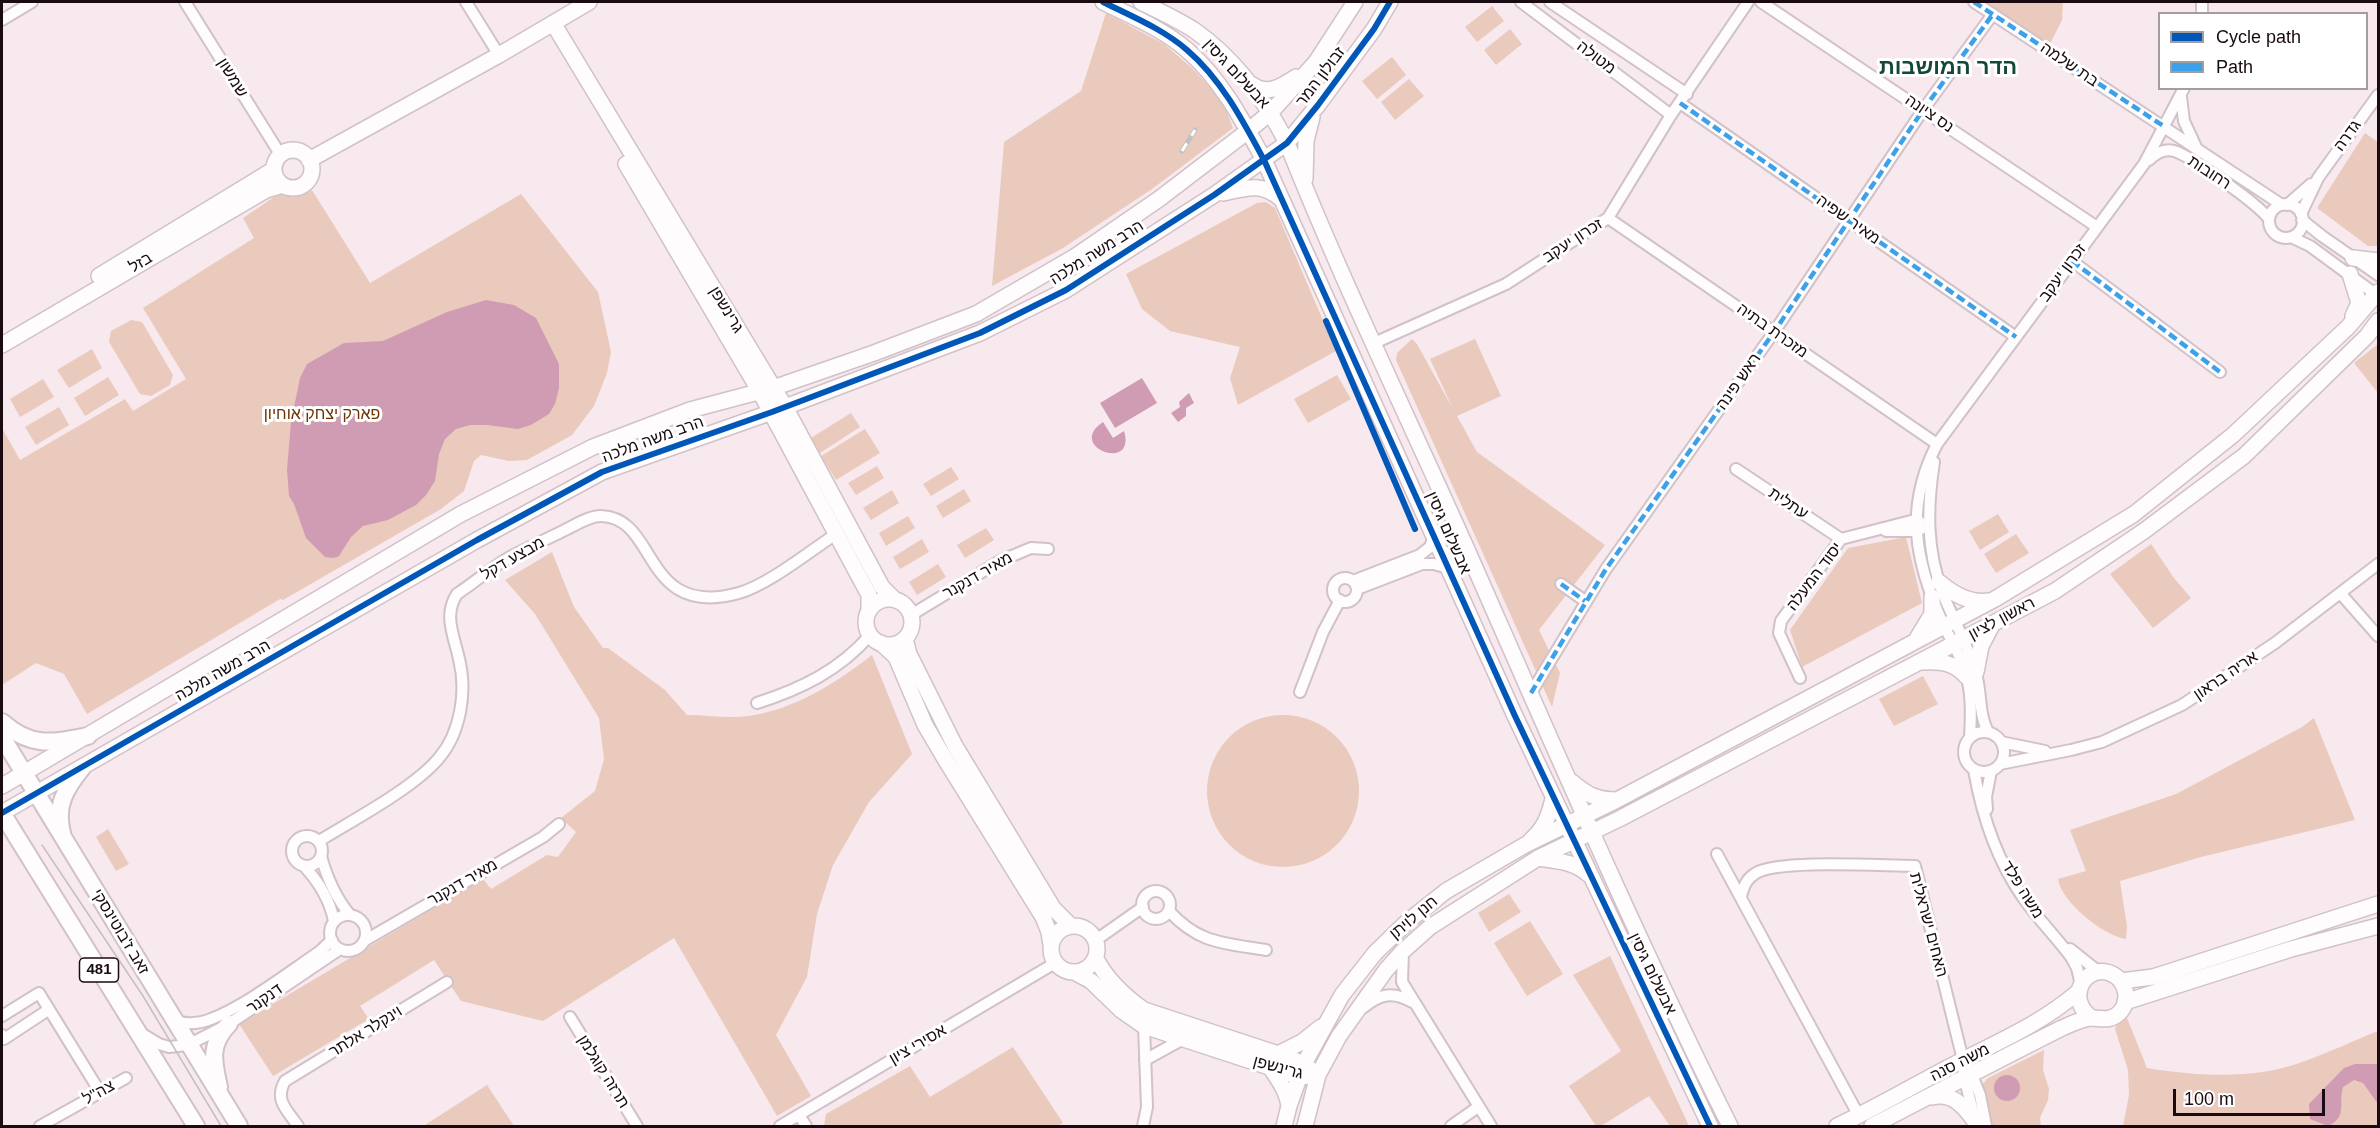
<!DOCTYPE html>
<html>
<head>
<meta charset="utf-8">
<style>
  body { margin:0 }
  #map { position:relative; width:2380px; height:1128px; overflow:hidden; background:#f7e9ee; font-family:Helvetica,sans-serif }
  canvas { display:block }
  .frame { position:absolute; inset:0; border:3px solid #190b11; pointer-events:none }
  .legend { position:absolute; left:2158px; top:12px; width:210px; height:78px; box-sizing:border-box; background:#fff; border:2px solid #a39da0; margin:0; padding:8px 10px; list-style:none; font-size:18px; color:#190b11 }
  .legend li { display:flex; align-items:center; gap:12px; height:30px }
  .legend b { width:30px; border:2px solid #a39da0 }
  .scale { position:absolute; left:2173px; top:1089px; width:152px; height:27px; box-sizing:border-box; border:3px solid #190b11; border-top:0; padding-left:8px; font-size:18px; line-height:21px; white-space:nowrap; color:#190b11; -webkit-text-stroke:4px #fff; paint-order:stroke }
</style>
</head>
<body>
<div id="map">
<canvas width="2380" height="1128"></canvas>
<div class="frame"></div>
<ul class="legend">
<li><b style="height:8px;background:#0057b8"></b>Cycle path</li>
<li><b style="height:8px;background:#3da1ea"></b>Path</li>
</ul>
<div class="scale">100 m</div>
</div>
<script>
const context = document.querySelector('canvas').getContext('2d');
context.lineJoin = 'round';
function fill(path, color) { context.fillStyle = color; context.fill(path, 'evenodd'); }
function trace(path, color, width, dash) { context.strokeStyle = color; context.lineWidth = width; context.lineCap = dash ? 'butt' : 'round'; context.setLineDash(dash || []); context.stroke(path); }
function label(font, color, halo, rows, align = 'center') {
  context.font = font + ' Helvetica,Heebo,sans-serif'; context.lineWidth = 6; context.setLineDash([]); context.textBaseline = 'middle'; context.strokeStyle = halo; context.fillStyle = color; for (const [text, x, y, turn = 0] of rows) {
    context.save(); context.translate(x, y); context.rotate((+turn || 0) * Math.PI / 180); context.textAlign = isNaN(turn) ? turn : align; if (halo) context.strokeText(text, 0, 0); context.fillText(text, 0, 0); context.restore();
  }
}
fill(new Path2D(`
  M1974,2H2063L2062,20L2047,50Z
  M1492,6L1504,21L1477,42L1465,27Z
  M1106,13L1164,44L1192,68L1222,100L1233,128L1152,189L1063,248L992,286L1004,142L1081,91Z
  M1510,29L1522,44L1496,65L1484,50Z
  M1392,57L1406,75L1377,99L1362,81Z
  M1409,79L1424,96L1395,120L1381,102Z
  M2365,133L2378,142V246H2368L2317,208Z
  M312,190L370,283L521,194L598,292L611,352L607,373L594,406L572,435L527,460L509,461L481,455L474,461L464,491L441,509L283,600L280,599L87,714L64,674L36,663L2,685V428L20,460L125,399L133,411L186,379L143,308L254,238L243,218L280,193C293,198 300,198 312,190Z
  M1266,202L1275,208L1336,351L1238,405L1230,378L1240,347L1170,331L1142,309L1126,274L1257,203Z
  M131,320L142,322L173,375L170,385L151,396L140,394L109,342L111,331Z
  M1412,339L1417,344L1453,409L1430,359L1475,339L1501,396L1457,416L1477,452L1605,545L1539,630L1560,673L1552,707L1396,360L1397,353Z
  M2378,344V393L2354,363Z
  M92,349L102,368L69,388L57,370Z
  M1337,375L1351,399L1308,423L1294,399Z
  M108,377L119,395L85,416L74,398Z
  M43,379L54,397L20,417L10,399Z
  M59,407L69,425L36,445L25,427Z
  M851,413L860,427L820,453L811,438Z
  M865,429L880,453L836,480L821,456Z
  M877,466L884,478L856,495L848,483Z
  M951,467L959,479L931,496L923,484Z
  M964,489L971,501L943,518L936,506Z
  M892,490L899,503L871,520L863,508Z
  M1998,514L2009,532L1980,550L1969,531Z
  M908,516L915,528L886,546L879,533Z
  M986,528L994,540L965,558L957,545Z
  M2016,534L2029,553L1996,573L1984,554Z
  M1906,537L1922,603L1802,667L1790,630L1848,548Z
  M922,539L929,552L900,569L893,557Z
  M2151,544L2174,578L2191,598L2153,628L2110,574Z
  M552,552L574,607L603,648H608L665,690L687,715C706,715 728,719 748,716C794,710 836,683 872,655L912,754L869,802L833,865L817,914L807,977L776,1035L811,1096L777,1116L674,938L543,1021L461,1001L434,960L360,1006L369,1019L273,1076L239,1024L483,879L491,889L547,855L558,857L576,832L561,818L595,791L604,759L599,718L535,614L505,580Z
  M938,564L946,577L917,595L909,582Z
  M1923,676L1938,704L1894,726L1879,699Z
  M1207 791a76 76 0 1 1 152 0a76 76 0 1 1-152 0Z
  M2314,718L2355,820L2201,857L2120,881L2127,926L2126,939C2104,936 2061,902 2058,879L2086,871L2070,830L2176,794L2302,727Z
  M108,829L129,864L116,871L96,837Z
  M1509,894L1521,912L1489,932L1478,913Z
  M1530,921L1563,974L1527,996L1494,943Z
  M1610,956L1689,1126H1670L1649,1096L1601,1126H1596L1569,1086L1621,1051L1573,975Z
  M2123,1008L2147,1068C2197,1076 2253,1080 2302,1062C2328,1053 2353,1041 2378,1031V1126H2123L2129,1095L2128,1070L2115,1029Z
  M1013,1047L1063,1123L1057,1126H824L826,1114L910,1066L930,1097Z
  M2044,1050L2043,1070L2049,1089L2048,1100L2040,1118L2041,1126H1989L1981,1086L1988,1078Z
  M487,1085L514,1126H426L425,1125Z`), '#eacabc');
fill(new Path2D(`
  M486,300L514,305L536,318L559,364V388L555,404L549,414L531,425L518,429L487,425H470L456,429L445,439L439,454L435,481L426,495L416,505L388,520L363,526L351,537L339,556L334,558L325,557L306,538L294,504L289,496L287,470L291,422L300,378L307,364L344,343L383,341L447,312Z
  M1142,378L1157,403L1115,428L1100,403Z
  M1189,393L1194,403L1186,408V416L1178,422L1171,413L1180,407L1179,402Z
  M1103,422L1113,438L1124,431C1137,473 1065,447 1103,422Z
  M2355,1064H2378V1104L2363,1083L2354,1080L2343,1087C2338,1104 2348,1117 2328,1126L2310,1119L2309,1104L2344,1068Z
  M1994 1088a13 13 0 1 1 26 0a13 13 0 1 1-26 0Z`), '#d09cb3');
const street = new Path2D(`
  M185,2L280,154
  M466,2L499,55
  M1521,2L1671,115
  M1550,2L1687,94
  M1761,2L2097,227
  M1974,2L2282,205
  M2202,14V2
  M2,20L32,2
  M2181,97L2184,121L2196,147
  M1680,103L2016,337
  M2149,160C2156,153 2164,148 2174,151C2191,156 2258,204 2269,219
  M2269 221a17 17 0 1 1 34 0a17 17 0 1 1-34 0Z
  M2287,205L2311,184
  M2301,214L2318,178L2378,95
  M1608,218L1937,444
  M2302,220L2322,236L2378,275
  M2291,237L2310,246L2378,296
  M2072,261L2220,372
  M1372,344L1506,284L1608,218L1671,115L1748,2
  M1934,462C1927,507 1926,550 1943,594C1953,619 1967,643 1975,670C1982,691 1978,713 1988,732
  M1736,469L1841,539
  M1886,531H1916L1921,529
  M1333 590a12 12 0 1 1 24 0a12 12 0 1 1-24 0Z
  M1353,581L1420,555L1430,547L1434,536
  M1561,584L1585,601
  M1357,589L1422,564H1434L1448,568
  M2341,594L2378,636
  M911,615L1000,561L1031,548L1048,549
  M1800,678L1779,633L1781,621L1841,539L1911,521L1920,522
  M1300,692L1323,632L1340,600
  M1531,693L1606,569L1774,332L1923,110L1993,14
  M757,703C801,689 840,670 870,635
  M1964 752a20 20 0 1 1 40 0a20 20 0 1 1-40 0Z
  M1970,737C1971,718 1972,697 1967,678C1963,659 1952,642 1943,624C1915,561 1904,508 1937,444L2144,164L2184,88
  M2001,742L2045,751
  M2000,764L2071,750L2102,742L2182,705L2275,643L2378,564
  M1974,770C1982,816 1997,861 2024,899C2039,920 2056,937 2071,957L2077,968L2081,985
  M1987,809L1986,797L1991,771
  M292 851a15 15 0 1 1 30 0a15 15 0 1 1-30 0Z
  M319,841C353,820 414,788 439,758C461,732 467,691 459,659C454,636 443,615 457,594C475,582 491,568 510,557C527,548 545,540 563,531C574,526 588,516 601,516C659,517 641,620 739,593C768,585 810,551 836,534
  M1717,854L1859,1116
  M321,856C327,878 336,898 350,915
  M304,866C318,881 330,901 334,921
  M1142 905a14 14 0 1 1 28 0a14 14 0 1 1-28 0Z
  M1741,896C1744,886 1746,879 1756,873C1780,859 1882,866 1915,866L1963,1060L1964,1077L1975,1119
  M1169,911C1199,944 1224,943 1266,950
  M330 933a18 18 0 1 1 36 0a18 18 0 1 1-36 0Z
  M1096,940L1143,907
  M364,941L543,837L559,824
  M2070,949L2099,972
  M1403,951L1402,982L1491,1126
  M1364,1007C1380,994 1393,991 1412,1002
  M2,1016L39,993L100,1092
  M570,1017L637,1126
  M174,1020C186,1025 198,1024 211,1019C245,1006 288,973 319,952L332,940
  M2,1035L4,1039L48,1010
  M144,1035L159,1044L169,1047L188,1045L229,1024L340,949
  M1145,1060L1183,1039
  M1970,1070L1980,1095L1986,1126
  M799,1115L806,1126
  M40,1126L126,1078
  M298,1126C287,1110 274,1100 285,1081L447,982
  M780,1126L1055,963
  M1143,1126L1147,1107L1144,1026
  M1451,1126L1478,1107`);
const secondary = new Path2D(`
  M1103,2C1131,16 1163,29 1187,50C1221,79 1243,121 1264,160L1515,716L1710,1126
  M1141,2C1159,11 1177,19 1194,30C1234,58 1265,100 1287,143C1341,279 1405,411 1465,545C1551,740 1635,936 1730,1126
  M553,23L785,407L882,587L894,599
  M1251,84C1267,96 1281,87 1296,77
  M274 169a19 19 0 1 1 38 0a19 19 0 1 1-38 0Z
  M309,160L499,55L589,2
  M626,164L760,392L869,595V610
  M1305,179L1306,141L1312,117
  M1223,193C1246,188 1262,182 1281,199
  M2353,258L2378,261
  M2350,274L2359,303L2353,316
  M99,276L273,170
  M2,345L266,190L283,185
  M1939,582C1953,594 1970,604 1989,601
  M866 622a23 23 0 1 1 46 0a23 23 0 1 1-46 0Z
  M1918,637L1932,614V597
  M905,639L909,654L955,746L1053,908L1071,926
  M881,643L896,657L925,725L945,759L1043,917L1049,932L1051,945
  M1923,662C1942,661 1955,663 1967,677
  M1976,672L1981,646L1992,625
  M1572,782C1587,795 1597,800 1617,800
  M2,786L461,514L593,447L690,410L773,388L874,353L976,314L1076,256L1159,199L1248,131L1271,112L1316,62L1355,2
  M2,813L477,540L602,472L772,412L980,333L1066,290L1214,195L1287,143L1318,105L1374,29L1390,2
  M1531,840C1545,828 1549,815 1553,799
  M1538,858C1557,861 1573,861 1588,874
  M1051 949a23 23 0 1 1 46 0a23 23 0 1 1-46 0Z
  M1096,959C1108,981 1124,996 1144,1010L1278,1054L1304,1064L1311,1070
  M1076,973L1091,981L1121,1010L1144,1026L1300,1077L1308,1076
  M2121,981L2153,977L2172,971L2378,904
  M2125,1002L2291,949L2378,926
  M1278,1054L1302,1042L1321,1027
  M1270,1067C1278,1079 1287,1091 1289,1106
  M1932,1097C1953,1092 1965,1107 1976,1123
  M1284,1126L1289,1106L1304,1064L1342,995L1375,953L1407,922L1446,891L1525,845L1617,800L1995,599L2134,514L2233,435L2348,327L2378,292
  M1305,1126L1318,1075L1339,1036L1386,970L1403,951L1430,927L1538,858L1619,819L2055,591L2144,531L2244,456L2367,336L2378,321
  M1837,1126C1880,1106 1921,1081 1963,1060C2004,1039 2043,1022 2078,992
  M1872,1126C1935,1093 1998,1060 2062,1028C2071,1024 2083,1018 2092,1018C2104,1019 2113,1021 2121,1011C2130,1000 2126,982 2114,975C2087,960 2063,998 2092,1018`);
const primary = new Path2D(`
  M2,722C31,748 52,743 88,736
  M2,737L239,1126
  M2,813L196,1126
  M62,833C55,806 65,789 82,768
  M219,1087C213,1061 209,1044 229,1024`);
trace(street, '#d0c2c8', 14);
trace(secondary, '#d0c2c8', 18);
trace(primary, '#d0c2c8', 20);
trace(street, '#fefcfc', 10);
trace(secondary, '#fefcfc', 15);
trace(primary, '#fefcfc', 16);
trace(new Path2D(`
  M42,845L143,996L221,1126`), '#c4bfc1', 1.5);
const rail = new Path2D(`
  M1182,151L1195,130`);
trace(rail, '#c4bfc1', 5);
trace(rail, '#fff', 3, [9]);
trace(new Path2D(`
  M1974,2L2165,127
  M1680,103L2016,337
  M2072,261L2220,372
  M1561,584L1585,601
  M1531,693L1606,569L1774,332L1923,110L1993,14`), '#3da1ea', 4.5, [9, 4.5]);
trace(new Path2D(`
  M1103,2C1131,16 1163,29 1187,50C1221,79 1243,121 1264,160L1515,716L1710,1126
  M1326,321L1415,529
  M2,813L477,540L602,472L772,412L980,333L1066,290L1214,195L1287,143L1318,105L1374,29L1390,2`), '#0057b8', 6);
for (const [x, y, w] of [
  [99,970,39]
]) { const box = new Path2D(); box.roundRect(x - w / 2, y - 12, w, 24, 4.5); context.fillStyle = '#fff'; context.fill(box); trace(box, '#190b11', 1.5); }
label('bold 15px', '#190b11', null, [
  ["481",99,970]
]);
label('16px', '#190b11', '#fff', [
  ["מטולה",1596,58,37],
  ["בת שלמה",2069,65,34],
  ["אבשלום גיסין",1236,74,47],
  ["זבולון המר",1321,77,-53],
  ["שמשון",232,78,58],
  ["נס ציונה",1929,114,34],
  ["גדרה",2348,136,-54],
  ["רחובות",2209,173,33],
  ["מאיר שפיה",1848,220,35],
  ["זכרון יעקב",1573,241,-33],
  ["הרב משה מלכה",1097,253,-32],
  ["בזל",141,263,-31],
  ["זכרון יעקב",2063,273,-54],
  ["גרינשפן",726,310,59],
  ["מזכרת בתיה",1772,331,35],
  ["ראש פינה",1739,382,-55],
  ["הרב משה מלכה",653,440,-20],
  ["עתלית",1788,504,33],
  ["אבשלום גיסין",1448,533,66],
  ["מבצע דקל",513,559,-30],
  ["מאיר דנקנר",978,576,-30],
  ["יסוד המעלה",1815,577,-53],
  ["ראשון לציון",2002,619,-28],
  ["הרב משה מלכה",223,671,-30],
  ["אריה בראון",2226,676,-34],
  ["מאיר דנקנר",463,883,-30],
  ["משה פלד",2022,890,58],
  ["חנן לויתן",1414,918,-40],
  ["האחים ישראלית",1928,925,75],
  ["זאב ז'בוטינסקי",120,932,59],
  ["אבשלום גיסין",1652,974,64],
  ["דנקנר",265,999,-35],
  ["וינקלר אלתר",366,1032,-32],
  ["אסירי ציון",918,1045,-30],
  ["משה סנה",1960,1063,-27],
  ["גרינשפן",1278,1068,15],
  ["תרזה קוגלמן",603,1072,58],
  ["צה\"ל",99,1093,-29]
]);
label('16px', '#6d3202', '#fff', [
  ["פארק יצחק אוחיון",322,415]
]);
label('bold 22px', '#13483a', '#fff', [
  ["הדר המושבות",1948,68]
]);
</script>
</body>
</html>
